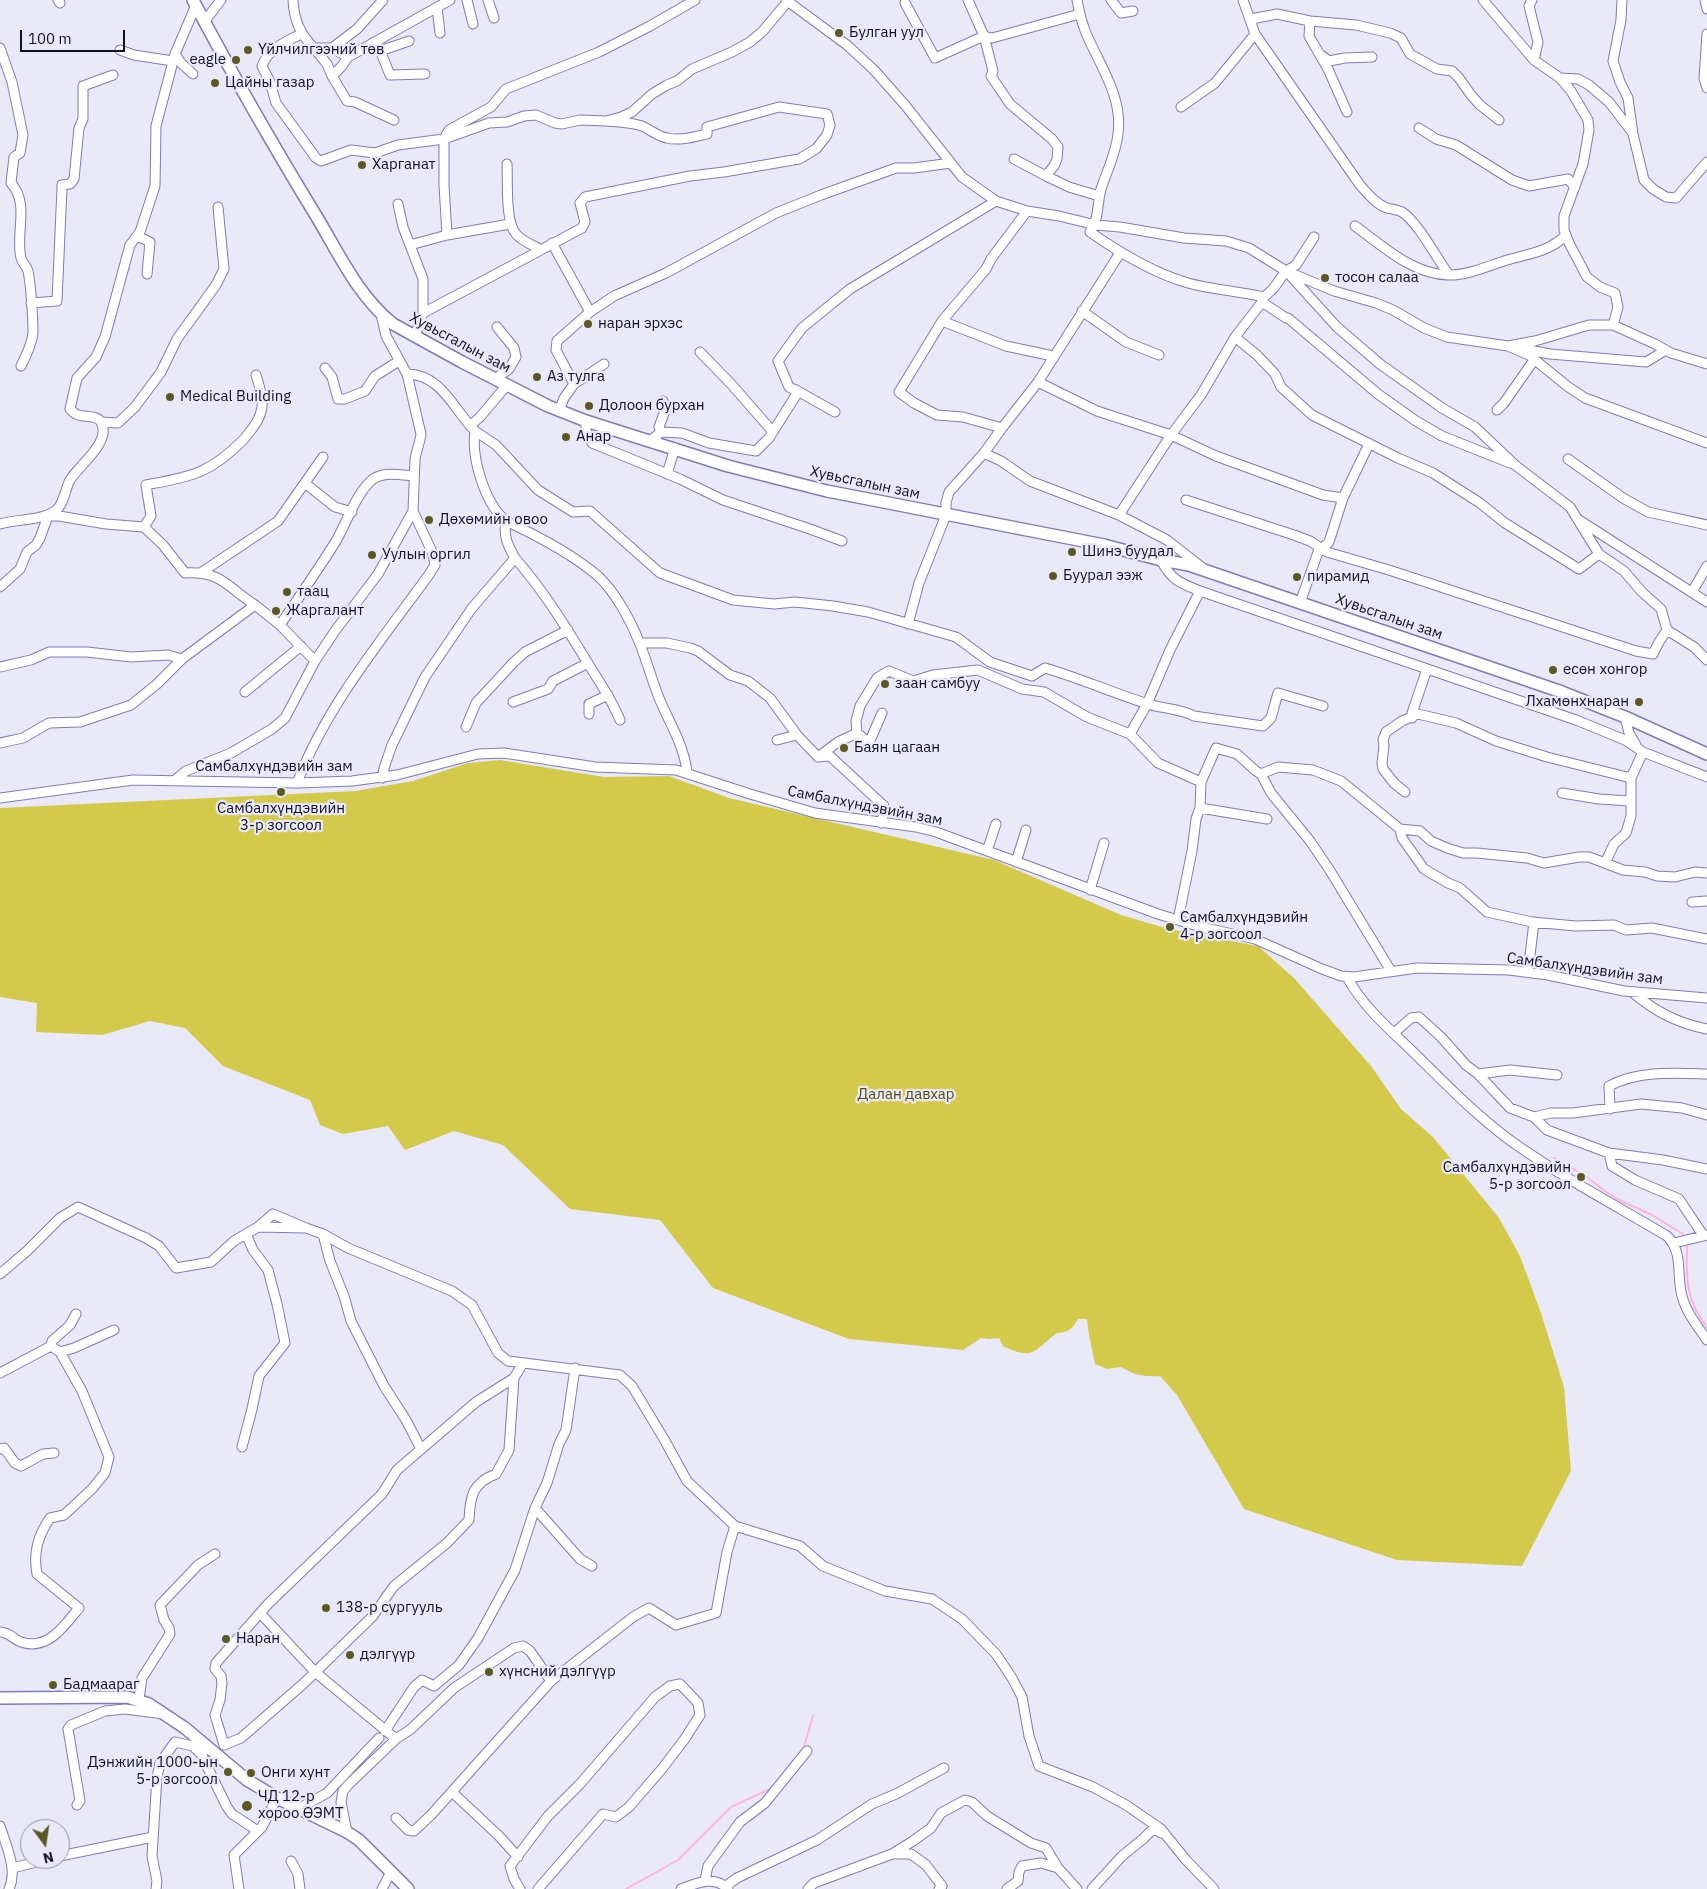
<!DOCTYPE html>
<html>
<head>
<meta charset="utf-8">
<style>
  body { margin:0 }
  #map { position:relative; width:1707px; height:1889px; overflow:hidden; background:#e9e9f8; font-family:"IBM Plex Sans",sans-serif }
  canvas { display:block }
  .north { position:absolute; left:20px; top:1819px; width:50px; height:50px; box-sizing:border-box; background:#e9e9f8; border:1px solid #9392a5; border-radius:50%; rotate:166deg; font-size:14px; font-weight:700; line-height:20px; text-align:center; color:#121028 }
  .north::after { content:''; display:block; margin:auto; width:18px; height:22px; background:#5b5824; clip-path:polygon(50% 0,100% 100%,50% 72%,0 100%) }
  .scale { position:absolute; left:20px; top:30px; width:105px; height:22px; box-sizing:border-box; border:2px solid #121028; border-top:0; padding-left:6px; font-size:15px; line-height:18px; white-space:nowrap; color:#121028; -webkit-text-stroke:4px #e9e9f8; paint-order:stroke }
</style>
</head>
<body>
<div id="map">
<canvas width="1707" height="1889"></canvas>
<div class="north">N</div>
<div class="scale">100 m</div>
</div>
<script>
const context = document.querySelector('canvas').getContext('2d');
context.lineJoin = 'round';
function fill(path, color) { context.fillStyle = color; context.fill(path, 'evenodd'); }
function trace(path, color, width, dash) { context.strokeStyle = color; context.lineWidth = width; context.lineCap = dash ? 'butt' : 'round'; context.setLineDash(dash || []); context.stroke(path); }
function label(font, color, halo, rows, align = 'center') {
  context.font = font + ' "IBM Plex Sans",sans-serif'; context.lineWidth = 4.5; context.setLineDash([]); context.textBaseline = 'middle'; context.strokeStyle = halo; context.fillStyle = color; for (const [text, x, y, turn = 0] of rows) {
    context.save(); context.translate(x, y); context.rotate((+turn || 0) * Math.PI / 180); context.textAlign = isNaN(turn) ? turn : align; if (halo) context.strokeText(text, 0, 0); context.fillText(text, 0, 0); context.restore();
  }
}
fill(new Path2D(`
  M500,760L604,777L669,776L729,798L994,860L1121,915L1169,929L1258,946L1294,978L1371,1066L1401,1109L1433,1137L1499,1218L1520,1256L1541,1313L1564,1387L1571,1471L1522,1566L1397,1560L1244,1509L1177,1395L1160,1376C1144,1377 1134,1375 1121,1367L1107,1369L1095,1364C1092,1349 1088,1334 1087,1319H1078C1073,1328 1068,1333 1057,1333C1033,1351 1034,1361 1003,1346L999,1338L989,1339L981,1338L963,1350L849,1339L713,1288L660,1220L570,1209L503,1145L454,1131L405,1150L388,1126L343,1134L320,1125L310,1100L223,1066L185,1028L150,1021L102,1035L36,1032L37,1003L0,997V808L355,791L413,781L468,763Z`), '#d3ca4c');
trace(new Path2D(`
  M1554,1158L1584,1175L1606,1192L1619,1200L1652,1215L1683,1234
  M1687,1246C1686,1278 1686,1301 1707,1327
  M803,1750L813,1716
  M626,1889L678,1860L731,1807L772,1788`), '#feb4dc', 2);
const minor = new Path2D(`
  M58,0L60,3
  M293,0C294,20 300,34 314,48H332L348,57
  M467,0L473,24
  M488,0L494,18
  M786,0L847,45L874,70L905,105L962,177L996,201L1027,211L1059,216L1096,225L1120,227L1184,238L1226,241L1249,248L1286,271L1334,291L1376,303L1393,310L1424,328L1447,337L1508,346L1535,341L1589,325H1613L1655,344L1671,353L1707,364
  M1077,0C1079,11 1082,23 1086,33C1100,66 1123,97 1118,134C1116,153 1107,171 1101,189C1097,204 1099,220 1090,232C1120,253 1153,273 1188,283C1213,290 1239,291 1264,297
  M1111,0L1121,13L1133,11
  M1243,0L1255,34L1360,185C1368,194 1376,204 1387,208C1392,209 1398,210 1402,212C1418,222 1437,259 1449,275
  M1483,0L1534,60L1560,78L1571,91L1588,120L1589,130L1583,164L1564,216V230L1569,243L1587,277L1600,287L1615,293L1618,307L1613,325
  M1532,0L1529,6L1538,42L1534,60
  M1622,0L1621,20L1613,61L1620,82L1628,98L1633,134L1644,180L1653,189L1666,197L1676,198L1707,162
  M1705,0L1707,9
  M905,3L935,58L984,36L968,0
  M437,7L440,33
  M1080,14L992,38L984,36L993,71L991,76L1010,104L1052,139L1058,147L1057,159L1054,166L1046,176L1069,187L1099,196
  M1251,19L1277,14L1310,21L1356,25L1390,33L1401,38L1410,54L1437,69L1452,71L1459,78L1471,95L1480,105L1499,120
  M1310,21L1309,36L1328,69L1347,112
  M204,22L221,0
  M301,34C285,42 268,49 262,66L270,82L276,103L316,158L321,161L351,150L375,153L398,145L444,139L489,123L507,122L524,116L536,115L555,123L562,124L580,120L606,121L621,117L632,112L652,94L667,85L677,81L692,69L732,52L750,42L762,32L789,0
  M1707,34L1704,78L1707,88
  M374,42L380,50L390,75L425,74
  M0,48L12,82L23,135L20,153L14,157L11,183C30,204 15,233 21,258C22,263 27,266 28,271C31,285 33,319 33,333C32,344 26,356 21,366
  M314,48L327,64L332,76L342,66L348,57L450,0
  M332,48L357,29L383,0
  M120,50L134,55L173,61
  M380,51L409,41
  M175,54L181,63L193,74
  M1321,55L1329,61L1345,58L1372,57
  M332,76L347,101L355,102L394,120
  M1560,78L1578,79L1589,85L1609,102L1632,132
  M1181,107L1215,83L1255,34
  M1419,128L1436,139L1456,145L1512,180L1529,186L1568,179L1575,187
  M1014,159L1046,176
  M507,164C508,183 505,221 516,234C522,241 532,245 540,249
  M398,204L403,227L423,279V313L415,336
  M1355,226C1383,246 1412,274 1448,275C1469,276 1491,264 1511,259C1532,253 1550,251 1566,235
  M447,235L444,185V139L449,130L491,107L506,89L599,52L650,26L695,0
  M137,236L150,242L147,274
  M552,243L590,312
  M410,245L447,235L510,224
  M1288,273L1337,327L1380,364L1442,408L1475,427L1515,465L1570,507L1599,554L1624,571L1642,592L1661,609L1667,630L1694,647L1707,660
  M1262,302L1286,318H1288L1378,394L1416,421L1442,436L1510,463
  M31,303L57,301L62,188V185L70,184L74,179L79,128L83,119V86L113,75
  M1082,311L1126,342L1159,355
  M423,313L582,228L585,222L580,203L585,197L690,176L724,172L799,159L816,149L827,135L830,125L827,114L779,107L707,127V134C694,137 680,141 667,138C657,136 651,130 642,126C630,122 619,122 606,121
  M942,321L1006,346L1053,356
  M1235,337L1257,355L1275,374L1281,387L1312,415L1398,458L1433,473L1480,503L1505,523L1579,569L1599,554
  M1666,350L1646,362L1550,354L1508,346L1529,355L1567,386L1585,398L1707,443
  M700,352L732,385L773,432
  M325,368L332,377L338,399H345L365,391L375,376L399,361
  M495,379L509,369L516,357L514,348L497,327
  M1038,382L1097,411L1171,435L1216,456L1323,495L1343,498L1369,444
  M574,384L604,364
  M794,389L835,412
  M1497,410L1504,403L1534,360
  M559,411L564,398L574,384L556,350L557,341L590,312L614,296L666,273L776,213L821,195L896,168H914L951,163
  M586,421V431L592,443L680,479L723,500L810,529L842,541
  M101,422L118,423L135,407L161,372L177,339L216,285L224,269L218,207
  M470,426L480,417L507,385
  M1002,428L963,417L937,415L914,403L899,392L942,321L986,269L991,259L1027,211
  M475,431L496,445L538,490L573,512L590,511L660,573L733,600L774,604L795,602L833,606L868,612L956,637L990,662L1032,676L1045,668C1079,678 1111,692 1145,703C1161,709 1179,708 1194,716L1263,726L1271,718L1278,693L1323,706
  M661,432L659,427L666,408L663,401
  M650,441L661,432L682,433L709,443L756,451L769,438L798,392L789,387L778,361L802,328L850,289L996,201
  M984,453L1001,461L1030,481L1119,515L1167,540L1203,568
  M1568,459L1623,498L1648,512L1707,525
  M667,474L675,448
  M306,484L335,507L352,512
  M1186,500L1294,535L1310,541L1327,552L1389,570L1636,651L1653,654L1659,642L1667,630
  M1119,515L1171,435L1201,395L1235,337L1262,302L1264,297L1273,289L1286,271L1296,265L1314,237
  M1579,520L1707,602
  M506,521C538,536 571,553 598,576C616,593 631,621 640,644C647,662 652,680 659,698C669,722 684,745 687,772
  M0,524C17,519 40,521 55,511C64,505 65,489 70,480C79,465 112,442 101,422C97,414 82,418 76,414C74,413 72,411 70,409L77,378L96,357L105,337L130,245L140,232L155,186L156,126L175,54L196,5
  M144,527L151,516L146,485C192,476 210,474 244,439C252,429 261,419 262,406C263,396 259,385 256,375
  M515,558C543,590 564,624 586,660C598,680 611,698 620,720
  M202,572L278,521L323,457
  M0,587L20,569L27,552L36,545L40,538L48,516H59L106,524L144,527L163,545L185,573C222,571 227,587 255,605L182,659L168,655L131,657L87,652H49L31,660L0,667
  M1200,591L1576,720L1625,740L1643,752L1707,777
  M1692,592L1707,566
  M1300,603L1318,552L1329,542L1343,498
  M255,605L280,625L315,661
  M908,624L919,583L946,515V503L949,492L984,453L1002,428L1038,382L1120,253
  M280,625C299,597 318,570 336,541C347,522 356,493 373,479C384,471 402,475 414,476
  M640,643H667L690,648L698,651L730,675L748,681L770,698L797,735L818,757L830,756L884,806L885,810L881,823
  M245,692L301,646
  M513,702L548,689L553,681L588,663
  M589,714V704L608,695
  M1625,717L1629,733L1636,745
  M1412,718V713L1427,669
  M466,727L476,703L513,663L525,652L568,630
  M857,733L869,743L882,713
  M1130,734L1147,704L1170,650L1200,591C1180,583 1171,580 1161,560
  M777,740L797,735
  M0,743L23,738L49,723L80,722L131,705L157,684L182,659
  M818,757L838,742L857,733L856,721L860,706L877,678L889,671L913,681L933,675L978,670L1022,689L1044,692L1087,717L1130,734L1158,763L1201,782
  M1261,774L1278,767L1313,770L1341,781L1400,829L1420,831L1431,841L1447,848L1463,853H1477L1527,858L1544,863L1579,857H1589L1623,870L1645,872L1657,876L1675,877L1695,872L1707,873
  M382,778L385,765L392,745L425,677L472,608L515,558C508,546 503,536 506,521C485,504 471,458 475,431C454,410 441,374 407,374
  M175,780L186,771L231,753L272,729L285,718L315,661L335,631L378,574L413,511L415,460C416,451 420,443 421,434L407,374L386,336L381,314
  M297,783C326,707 380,642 428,576L435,565L433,554L413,511
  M1405,792L1394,783L1383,769L1382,763L1384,746L1383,740L1386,732L1402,721L1418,714L1456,723L1496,741L1547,757L1631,778
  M1562,793L1599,799L1630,801
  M0,798L133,780L297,783L352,781L397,775L478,754L504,753L595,767L676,770L750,794L815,813L916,827L936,832L1158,914L1201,927L1255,939L1322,969L1341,976L1354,977L1417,968L1509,970L1548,975L1624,991L1707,998
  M1200,808L1267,819
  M1400,829L1402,838L1424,869L1448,883L1460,888L1487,912L1532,922L1576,926L1614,925L1626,930L1652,928L1707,939
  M987,851L996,824
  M1016,862L1026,830
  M1605,863L1614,844L1626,833L1631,816V778L1643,752
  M1090,890L1104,843
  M1692,902L1707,901
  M1178,920L1192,851L1196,819L1200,808L1201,782L1216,748L1237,754L1256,771L1261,774L1271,793L1310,841L1329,869L1391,971
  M1528,972L1534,922
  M1347,977C1362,1005 1387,1027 1410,1049C1442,1080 1474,1114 1511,1141C1560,1176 1615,1205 1667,1236C1684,1253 1676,1275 1682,1296C1686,1312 1698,1327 1707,1340
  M1632,992C1656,1012 1677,1023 1707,1029
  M1394,1033L1411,1018L1419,1017L1441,1037L1466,1065L1478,1074L1510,1108L1534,1117L1547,1130L1609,1153L1663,1160L1707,1169
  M1478,1074L1510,1070L1557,1075
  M1610,1109L1609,1086C1639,1070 1675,1073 1707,1074
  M1534,1117L1551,1113H1573L1641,1104L1682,1108L1707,1115
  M1609,1153L1612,1166L1635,1180L1679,1199L1703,1235
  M306,1228L323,1234L348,1248L452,1291L472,1305L498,1353L508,1361L620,1375L632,1386L664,1439L687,1481L735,1526L800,1546L823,1566L885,1591L932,1599L962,1619L996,1654L1012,1678L1022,1697L1029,1736L1039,1766L1093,1787L1126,1805L1161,1829L1186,1860L1214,1889
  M323,1234L330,1261L344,1296L351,1321L384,1386L406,1420L421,1449
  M1674,1243L1707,1235
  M0,1274L27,1251L60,1218L78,1207L146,1238L159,1246L176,1268L211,1262L234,1241L258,1227L306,1228L273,1214L258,1227
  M51,1346L52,1341L70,1325L76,1314
  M0,1373L51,1346L60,1352L74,1348L114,1330
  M514,1378L509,1450L496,1474C472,1483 470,1497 469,1520L447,1543L394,1586L372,1617L303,1684L241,1738L224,1745L215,1715L220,1700L222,1683L221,1676L215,1669L216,1663L268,1604L382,1494L397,1470L476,1402L514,1378L523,1363
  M242,1447L252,1409L259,1376L285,1343L277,1304L268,1270L253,1250L246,1234
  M0,1449L4,1448L15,1463L21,1466L43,1454L54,1453
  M535,1508L580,1559L592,1566
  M260,1613L315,1672L396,1739
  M0,1632C12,1633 12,1639 21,1642C48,1651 64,1626 79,1608L37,1574C33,1552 38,1536 50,1518L64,1515L92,1489L105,1473L109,1457L82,1391L60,1352
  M139,1699L142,1678L170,1634L169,1628L164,1620L160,1605L198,1565L215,1554
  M385,1731L414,1687L422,1680L434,1686L459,1665L478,1638L515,1570L535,1508L547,1483L559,1444L566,1430L575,1368
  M204,1751L201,1754L227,1807L232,1814L258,1831
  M452,1792L499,1836L518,1857
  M77,1805L80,1801L68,1729L71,1725L105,1711L125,1709L164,1714
  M298,1809L327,1793L379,1738
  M396,1818L408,1830L414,1831L431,1815L551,1681L633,1617L649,1608L676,1625L716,1613L727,1552L735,1526
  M0,1826C6,1845 18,1870 9,1889
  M347,1832L341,1802L343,1791L349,1784L396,1739L411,1729L454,1688L514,1648L523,1646L530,1651L551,1681
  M892,1854H911L926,1865L942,1886L939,1889
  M60,1856L153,1837
  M291,1861L298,1874L300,1889
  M12,1868L50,1859
  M705,1880L708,1866L740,1822L765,1803L807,1751
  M726,1886L737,1878L817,1840L872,1804L896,1794L944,1768
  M156,1889L157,1881L152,1856L157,1777L160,1763L175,1742L193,1746L201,1754
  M239,1889L234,1855L262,1827L277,1798
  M382,1889L391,1872
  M520,1889L514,1879L510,1866L548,1816L580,1784L655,1697L670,1686L680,1684L698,1703L700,1715L684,1740L661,1770L629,1807L616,1817L603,1814L538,1889
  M681,1889C697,1883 714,1875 728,1889
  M808,1889L814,1883L892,1854L913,1841L931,1828L941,1813L965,1800L972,1802L987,1816L1031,1843L1046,1848L1058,1868L1077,1889
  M1007,1889L1018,1881L1019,1872L1022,1866L1041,1863L1058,1868
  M1092,1889L1122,1856L1143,1839L1151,1831L1157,1830L1161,1833`);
const major = new Path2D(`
  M193,0C232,74 274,147 318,219C340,256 359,297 393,324L462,362L548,406L586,421L728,466L827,491L1104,545L1161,560L1189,565L1562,692L1625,717L1707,754
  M0,1698L127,1697L149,1704L185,1728L247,1780L277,1798L347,1832L359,1840L408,1889`);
trace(minor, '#7e7bbb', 11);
trace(major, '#7e7bbb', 14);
trace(minor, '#fff', 9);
trace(major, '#fff', 11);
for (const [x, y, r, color] of [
  [839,33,5,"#5b5824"],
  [248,50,5,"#5b5824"],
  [236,60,5,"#5b5824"],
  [215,83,5,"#5b5824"],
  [362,165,5,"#5b5824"],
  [1325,278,5,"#5b5824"],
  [588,324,5,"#5b5824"],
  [537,377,5,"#5b5824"],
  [170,397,5,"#5b5824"],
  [589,406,5,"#5b5824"],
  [566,437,5,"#5b5824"],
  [429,520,5,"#5b5824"],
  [1072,552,5,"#5b5824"],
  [372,555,5,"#5b5824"],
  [1053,576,5,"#5b5824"],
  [1297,577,5,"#5b5824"],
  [287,592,5,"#5b5824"],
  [276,611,5,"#5b5824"],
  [1553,670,5,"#5b5824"],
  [885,684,5,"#5b5824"],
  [1639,702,5,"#5b5824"],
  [844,748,5,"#5b5824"],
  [281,792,5,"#5b5824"],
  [1170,927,5,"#5b5824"],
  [1581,1177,5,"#5b5824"],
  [326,1608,5,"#5b5824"],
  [226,1639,5,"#5b5824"],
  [350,1655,5,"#5b5824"],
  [489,1672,5,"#5b5824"],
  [53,1685,5,"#5b5824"],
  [228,1772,5,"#5b5824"],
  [251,1773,5,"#5b5824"],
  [247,1806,6,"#5b5824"]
]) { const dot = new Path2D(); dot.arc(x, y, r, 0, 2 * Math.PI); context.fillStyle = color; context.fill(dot); trace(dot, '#e9e9f8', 2); }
label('15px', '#121028', '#e9e9f8', [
  ["Булган уул",849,33],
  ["Үйлчилгээний төв",258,50],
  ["eagle",226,60,"right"],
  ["Цайны газар",225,83],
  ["Харганат",372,165],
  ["тосон салаа",1335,278],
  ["наран эрхэс",598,324],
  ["Аз тулга",547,377],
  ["Medical Building",180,397],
  ["Долоон бурхан",599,406],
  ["Анар",576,437],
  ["Дөхөмийн овоо",439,520],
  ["Шинэ буудал",1082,552],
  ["Уулын оргил",382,555],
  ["Буурал ээж",1063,576],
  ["пирамид",1307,577],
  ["таац",297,592],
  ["Жаргалант",286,611],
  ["есөн хонгор",1563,670],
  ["заан самбуу",895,684],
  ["Лхамөнхнаран",1629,702,"right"],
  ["Баян цагаан",854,748],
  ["Самбалхүндэвийн",281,809,"center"],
  ["3-р зогсоол",281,826,"center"],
  ["Самбалхүндэвийн",1180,918],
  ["4-р зогсоол",1180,935],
  ["Самбалхүндэвийн",1571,1168,"right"],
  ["5-р зогсоол",1571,1185,"right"],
  ["138-р сургууль",336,1608],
  ["Наран",236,1639],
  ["дэлгүүр",360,1655],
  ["хүнсний дэлгүүр",499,1672],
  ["Бадмаараг",63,1685],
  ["Дэнжийн 1000-ын",218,1763,"right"],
  ["5-р зогсоол",218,1780,"right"],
  ["Онги хунт",261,1773],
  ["ЧД 12-р",258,1797],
  ["хороо ӨЭМТ",258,1814]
], 'left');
label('15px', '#121028', '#e9e9f8', [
  ["Хувьсгалын зам",460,343,28],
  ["Хувьсгалын зам",865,483,12],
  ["Хувьсгалын зам",1389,617,19],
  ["Самбалхүндэвийн зам",274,767],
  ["Самбалхүндэвийн зам",865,806,11],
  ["Самбалхүндэвийн зам",1585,969,8]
]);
label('15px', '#524e12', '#e9e9f8', [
  ["Далан давхар",906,1095]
]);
</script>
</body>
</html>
